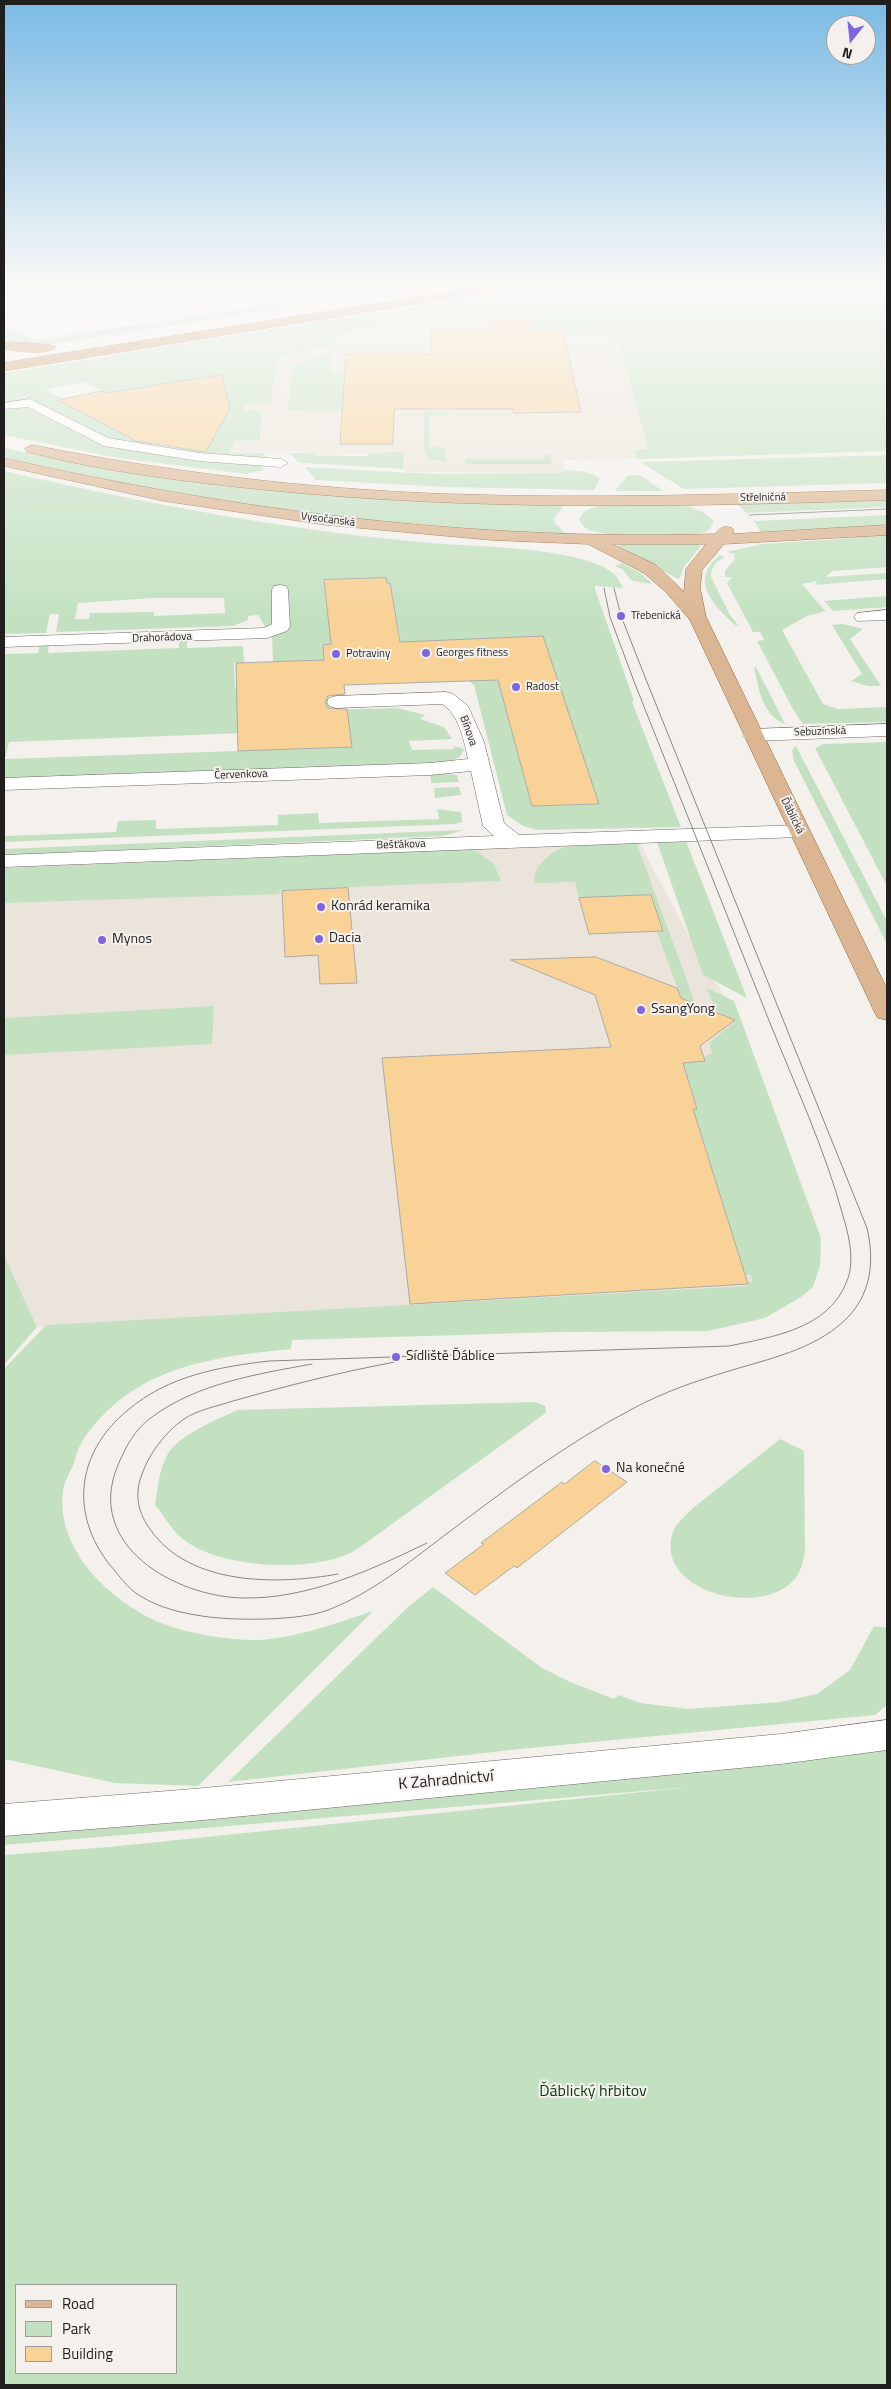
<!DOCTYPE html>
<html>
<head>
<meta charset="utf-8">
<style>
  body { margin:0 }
  #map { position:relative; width:891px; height:2389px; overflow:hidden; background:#f4f1ed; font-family:"Titillium Web",sans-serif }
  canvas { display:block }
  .frame { position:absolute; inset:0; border:5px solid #201f1e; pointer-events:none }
  .legend { position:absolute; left:15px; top:2284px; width:162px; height:90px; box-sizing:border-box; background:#f4f1ed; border:1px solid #9f9d9a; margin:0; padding:6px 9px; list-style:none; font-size:15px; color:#201f1e }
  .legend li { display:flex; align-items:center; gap:10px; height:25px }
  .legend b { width:25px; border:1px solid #9f9d9a }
  .north { position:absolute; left:826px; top:15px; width:50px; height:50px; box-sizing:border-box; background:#f4f1ed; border:1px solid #9f9d9a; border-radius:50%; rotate:196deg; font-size:14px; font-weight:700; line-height:20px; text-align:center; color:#201f1e }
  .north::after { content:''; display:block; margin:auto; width:18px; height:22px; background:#7f65e0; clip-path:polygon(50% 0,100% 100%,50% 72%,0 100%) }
</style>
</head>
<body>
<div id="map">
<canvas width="891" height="2389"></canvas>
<div class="frame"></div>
<ul class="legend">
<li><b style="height:6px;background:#dcb692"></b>Road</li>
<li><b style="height:14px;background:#c3e1c1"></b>Park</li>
<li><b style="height:14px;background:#f8d296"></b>Building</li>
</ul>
<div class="north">N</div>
</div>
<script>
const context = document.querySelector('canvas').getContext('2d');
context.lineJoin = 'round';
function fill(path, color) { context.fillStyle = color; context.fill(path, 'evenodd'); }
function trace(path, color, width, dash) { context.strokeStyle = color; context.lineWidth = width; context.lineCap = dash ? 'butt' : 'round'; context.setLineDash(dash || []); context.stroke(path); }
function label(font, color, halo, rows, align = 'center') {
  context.font = font + ' "Titillium Web",sans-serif'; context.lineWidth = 4; context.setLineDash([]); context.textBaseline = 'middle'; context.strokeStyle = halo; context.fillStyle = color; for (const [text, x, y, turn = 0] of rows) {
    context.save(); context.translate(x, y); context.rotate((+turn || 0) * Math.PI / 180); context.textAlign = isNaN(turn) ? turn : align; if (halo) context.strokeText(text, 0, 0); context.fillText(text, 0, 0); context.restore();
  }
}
fill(new Path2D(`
  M4,287H75L4,298Z
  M512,307L625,335L607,342H619L648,450L635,454L637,459L563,460L564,473L405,472V453L315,456L304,452L229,453L244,422L235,376L275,348L337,338L330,336L480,309Z
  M638,840L707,970L742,1022L784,1293L37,1327L4,1255V865Z`), '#ebe4da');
fill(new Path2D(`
  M294,287L312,289L419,287L69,342C47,344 24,347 4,338V325L36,340L315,297Z
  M532,287H887V451L637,459L635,450L648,449L619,342L604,341L609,338C599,329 579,331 568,336L563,330H536L534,318H450L504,307L480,309L332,335L339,338L334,339L332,347L300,351L280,357L273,386L271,403L244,405L243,411H261L260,440L235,441L229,453H264L267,459L262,467L264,470L247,474L118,458L4,435V373L373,313L397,312L419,305ZM222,375C229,399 217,431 206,452L151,445L152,444L145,442L59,400L63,399L45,389L84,382L106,393Z
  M333,354L331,372H345L344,411L315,412L288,409L293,365L306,359Z
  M424,412H449L450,415H429V447H444L446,462L428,459L424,447Z
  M4,448L67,461L191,480L560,504L563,507L554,518L555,523L565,533L541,534C448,527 354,520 261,507C175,495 89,477 4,457Z
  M404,452V469L303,463L298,462L290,453H313L315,456H368L369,453Z
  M544,454H550L552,464H465V459H545Z
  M887,455V483L684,489L640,462Z
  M305,467L433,474L563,473L565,470C578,471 590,471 600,479L594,490L447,487L316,480Z
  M4,471C149,504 294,532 443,544C482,547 588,548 615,575C618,578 621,584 623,588L595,586V589L634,701L632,702L681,827L537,830L523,826L507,815L474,685L469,681L497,677L543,806L597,804L543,636L401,642L390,583H387L385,578L324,580L331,644L323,645L326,690L330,710L397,708L425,715L420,719L444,727L452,739L409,741L412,750L454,749V746L464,749C461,760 451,761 440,763L4,780V654L38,653L39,646L49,645L48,653L179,648V641H187V648L243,646L244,662L234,663L235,689L286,687L284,661H273L272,638L258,615L248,616V620L233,626L56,632L59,614H50L46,633L4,634ZM153,598H224L225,613L154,616V612L90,613L89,619H75L78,603ZM349,729L351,747L5,759L9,742Z
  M632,475H640L663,491H615L627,476Z
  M887,498V507L746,513L736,503Z
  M609,504C641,504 689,496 713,520C713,525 711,529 705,532C686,539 604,538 587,529C584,527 581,523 579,520C584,507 597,507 609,504Z
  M887,515V525L760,532L753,519L756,521Z
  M887,533V567L833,571L825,577L887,573V579L814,585L818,581L802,584L825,611L807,616L782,630L823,704L838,709L887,707V722L803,724L794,711L757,641L764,640L760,632H753L727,583L732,577H725V571L735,559L734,554L727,552L762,544L839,539Z
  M623,544H697L701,546L684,567L680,578L678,579L617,546Z
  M720,555L725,558C716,560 711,568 711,577L730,615L738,625H735C714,605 688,580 720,555Z
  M622,563L640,573L653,584L632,581L622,569L614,566Z
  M887,596V607L833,611L824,601Z
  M843,624L863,629L850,639L881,686H868L851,681L862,674L832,625Z
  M754,667H756L785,724C761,714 759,689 754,667Z
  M887,742V886L815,748L823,744Z
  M796,746L887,921V944L794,761L792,750Z
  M430,773L457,775L459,782L431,783Z
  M459,787L461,795L435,798L434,788Z
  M437,809L461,812L462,822L455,824L4,842V836L116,832L118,821L156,820V829L278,825V815L318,813L319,823L439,819Z
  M464,830L443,836L4,855V849Z
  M686,841L747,998L703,975L657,842Z
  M637,844L695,1003L681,998L657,932L663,931L651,895L579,898L575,882L535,883C530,867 554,849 569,846C588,841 617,844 637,844Z
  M473,849L494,864L501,881L279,890L280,894L4,903V868Z
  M707,988L734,1001L821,1238L820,1266L813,1287L801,1297L765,1318L708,1331L559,1332L292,1340L291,1349C238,1354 178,1361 132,1391C114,1403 93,1423 82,1442C78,1448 76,1456 74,1463C70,1472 64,1482 63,1491C56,1550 108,1598 156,1621C183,1633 227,1640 256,1640C293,1639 337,1623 373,1611L198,1786L115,1783L4,1759V1369L46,1325L748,1286L747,1282L753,1281L751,1275H745L693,1109L697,1108L694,1097H689L692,1091L678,1063L705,1061L704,1057L712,1053L709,1043L733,1023V1020L716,1010Z
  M214,1006L212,1044L4,1055V1018Z
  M4,1255L37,1327L4,1365Z
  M535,1402L545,1406L546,1412L543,1415L363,1545C357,1549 350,1554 343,1556C300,1572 213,1568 178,1535C170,1527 163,1514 155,1505C158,1488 159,1467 169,1452C180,1435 219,1418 238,1410Z
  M780,1439L804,1451L805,1552C803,1562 801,1572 794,1580C760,1618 657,1592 672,1535C675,1524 685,1516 693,1508Z
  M433,1587L542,1668L568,1681L614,1699L618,1695L641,1703L688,1709L780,1702L817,1694L850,1670L874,1626L887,1628V1705L875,1715L520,1749L228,1782L408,1607Z
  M887,1745V2385H4V1855L109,1847L691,1787L4,1845V1829L873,1752ZM16,2285H176V2373H16Z`), '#c3e1c1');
const building = new Path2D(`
  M487,318H531L533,330H563L581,412L514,413L513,409H394L393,444H340L346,354H431V331H489Z
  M222,375L230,408L206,452L136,441L58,400L101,391L106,393Z
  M386,578L387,583H390L400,642L543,636L599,804L532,806L498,680L344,685L345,694L328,696L325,703L328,708L347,709L352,747L238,751L236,663L324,660L323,645L331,644L324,580Z
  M348,888L357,983L320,984L318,955L285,957L282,891Z
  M651,895L663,931L589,934L579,898Z
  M596,957L677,988L681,998L735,1020L700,1046L705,1061L683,1063L697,1109H693L748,1284L410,1304L382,1058L611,1047L595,995L511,960Z
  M595,1461L627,1482L517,1568L514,1566L475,1595L445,1573L484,1544L481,1543L562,1482L564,1484Z`);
fill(building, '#f8d296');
trace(building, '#adaba7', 1);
const minor = new Path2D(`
  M30,399L108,438L199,453L281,459L288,463L281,467L199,461L104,446L28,407L4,409V403Z
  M280,585L286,586L288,590L290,627L287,631L267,638L4,647V637L264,628L272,624V590L274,586Z
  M887,610V620L857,621L854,617L857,613Z
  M446,692L453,694L468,706L484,742L504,823L519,835L799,825L806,827L810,831L806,835L799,837L4,867V855L494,836L483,826L471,771L430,775L4,790V778L430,763L468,759C464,741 459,714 442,704L336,708L329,706L327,702L329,698L336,696Z
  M887,724V736L753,741L746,739L743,735L746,731L753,729Z
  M887,1720V1750L781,1764L193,1821L4,1836V1804L193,1789L781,1734Z`);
const major = new Path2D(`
  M32,445C169,472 307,489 447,494C594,499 740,494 887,490V500C681,507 473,511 267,490C187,482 105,472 27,452L25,449Z
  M4,458C237,511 475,541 715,534C720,528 723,525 732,528L734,531L732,534L887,525V535L724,544L702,570L700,588L706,617L887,989V1020L878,1018L875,1013L690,620L666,592L644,573L588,544L491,540L327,525L164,501L4,466ZM612,544H706L686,569L684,592L656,565Z`);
const highway = new Path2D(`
  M481,287H507L501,290L4,371V363Z
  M4,341C14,343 52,343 56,347C48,356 16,351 4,349Z`);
trace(minor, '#6a6864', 1);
trace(major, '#8b623b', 1);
trace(highway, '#8b623b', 1);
fill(minor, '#fff');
fill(major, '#dcb692');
fill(highway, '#c4864a');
trace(new Path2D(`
  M749,515L887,509
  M604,588L610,617L635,684C679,795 724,907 768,1018C794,1083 825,1149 843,1216C849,1236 855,1261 847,1281C829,1329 772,1337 729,1346L269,1361C218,1367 168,1376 128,1410C74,1454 69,1519 115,1571C123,1581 131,1591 142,1597C160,1608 182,1613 202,1616C233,1621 300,1621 328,1610C372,1593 408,1563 445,1535C506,1489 567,1443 634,1408C664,1392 696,1381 729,1371C768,1359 813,1350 844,1321C871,1296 875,1262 867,1228L647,682L621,616L614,588
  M312,1364C258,1374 198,1383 152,1417C135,1429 126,1446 118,1465C84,1545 175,1597 244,1598C308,1599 371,1570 427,1543
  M338,1574C277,1585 189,1586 150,1529C139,1514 135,1498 140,1480C147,1456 164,1433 184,1419C197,1410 218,1406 233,1401C286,1386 341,1372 395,1362`), '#888684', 1);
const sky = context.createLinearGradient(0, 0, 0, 621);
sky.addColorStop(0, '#7abae5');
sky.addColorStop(0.46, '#faf9f7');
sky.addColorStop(1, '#faf9f700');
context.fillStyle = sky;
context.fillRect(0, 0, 891, 621);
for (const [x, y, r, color] of [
  [621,616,5,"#7f65e0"],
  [426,653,5,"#7f65e0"],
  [336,654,5,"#7f65e0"],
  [516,687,5,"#7f65e0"],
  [321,907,5,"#7f65e0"],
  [319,939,5,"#7f65e0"],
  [102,940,5,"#7f65e0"],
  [641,1010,5,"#7f65e0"],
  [396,1357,5,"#7f65e0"],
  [606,1469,5,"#7f65e0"]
]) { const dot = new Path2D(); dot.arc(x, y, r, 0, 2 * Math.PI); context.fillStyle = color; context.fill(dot); trace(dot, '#f4f1ed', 2); }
label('11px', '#201f1e', '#f4f1ed', [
  ["Střelničná",763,498,-1],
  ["Vysočanská",328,520,7],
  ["Drahorádova",162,638,-2],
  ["Bínova",468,731,70],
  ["Sebuzínská",820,732,-2],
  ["Červenkova",241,775,-2],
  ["Ďáblická",792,816,64],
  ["Bešťákova",401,845,-2]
]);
label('11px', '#201f1e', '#f4f1ed', [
  ["Třebenická",631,616],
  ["Georges fitness",436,653],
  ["Potraviny",346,654],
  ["Radost",526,687]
], 'left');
label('14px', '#201f1e', '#f4f1ed', [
  ["Konrád keramika",331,907],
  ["Dacia",329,939],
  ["Mynos",112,940],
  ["SsangYong",651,1010],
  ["Sídliště Ďáblice",406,1357],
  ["Na konečné",616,1469]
], 'left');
label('16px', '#201f1e', '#f4f1ed', [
  ["K Zahradnictví",446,1781,-5]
]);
label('16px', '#093c0a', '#f4f1ed', [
  ["Ďáblický hřbitov",593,2092]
]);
</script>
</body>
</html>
